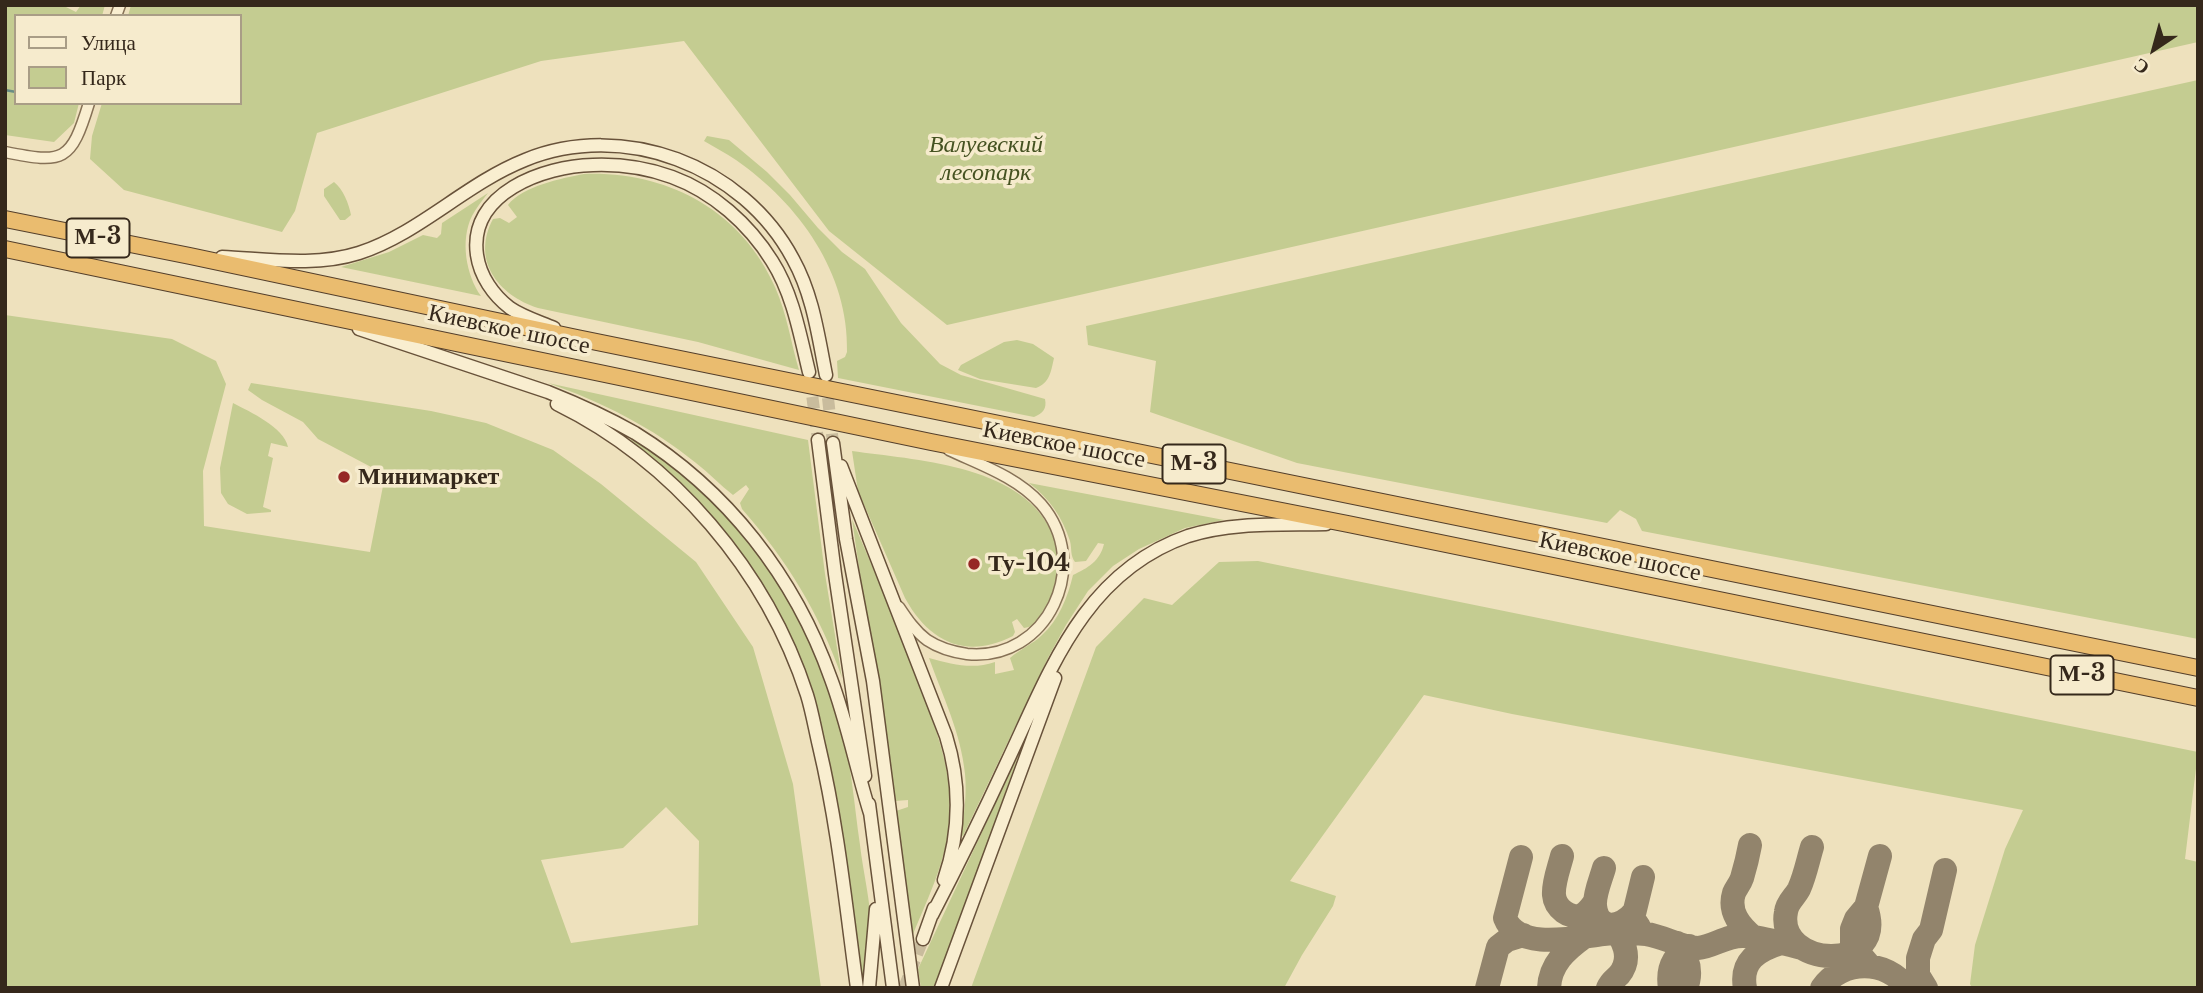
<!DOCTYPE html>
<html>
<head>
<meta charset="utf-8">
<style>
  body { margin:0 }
  #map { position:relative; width:2203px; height:993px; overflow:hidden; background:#eee1bd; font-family:"Libre Baskerville",serif }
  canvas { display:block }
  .frame { position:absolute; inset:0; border:7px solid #35281b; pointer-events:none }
  .legend { position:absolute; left:14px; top:14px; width:228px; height:91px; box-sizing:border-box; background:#f6ebcd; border:2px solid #a99d86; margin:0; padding:9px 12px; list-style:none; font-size:21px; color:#35281b }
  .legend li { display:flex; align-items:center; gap:14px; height:35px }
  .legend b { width:35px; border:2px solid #a99d86 }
  .north { position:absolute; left:2119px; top:14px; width:70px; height:70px; -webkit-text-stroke:5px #f6ebcd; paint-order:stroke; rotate:216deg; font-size:19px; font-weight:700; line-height:28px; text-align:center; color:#35281b }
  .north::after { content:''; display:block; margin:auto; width:24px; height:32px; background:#35281b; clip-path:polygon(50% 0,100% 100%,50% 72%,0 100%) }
</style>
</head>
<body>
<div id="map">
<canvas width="2203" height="993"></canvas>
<div class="frame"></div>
<ul class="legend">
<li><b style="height:9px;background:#f9eed0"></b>Улица</li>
<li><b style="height:19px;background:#c4cc91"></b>Парк</li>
</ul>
<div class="north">С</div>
</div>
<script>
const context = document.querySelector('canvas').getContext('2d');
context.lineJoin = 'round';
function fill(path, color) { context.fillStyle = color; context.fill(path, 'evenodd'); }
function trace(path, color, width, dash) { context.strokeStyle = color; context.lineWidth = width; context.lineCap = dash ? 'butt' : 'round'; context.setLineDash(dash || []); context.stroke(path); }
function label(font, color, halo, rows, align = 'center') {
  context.font = font + ' "Libre Baskerville",serif'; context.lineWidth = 7; context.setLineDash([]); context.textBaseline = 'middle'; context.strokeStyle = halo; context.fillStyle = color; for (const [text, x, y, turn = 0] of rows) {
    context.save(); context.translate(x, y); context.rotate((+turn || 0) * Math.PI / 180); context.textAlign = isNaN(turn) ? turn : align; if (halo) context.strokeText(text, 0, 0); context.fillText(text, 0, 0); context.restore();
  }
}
fill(new Path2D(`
  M5,5H62L76,12L81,5H105L102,16H16V103H79L74,123L54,142L5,135Z
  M131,5H2198V42L947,325L829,231L684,41L541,61L317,133L295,211L282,232L124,190L90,159L92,136L102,103H240V16H128Z
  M2198,80V639L1642,531L1636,519L1620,510L1607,523L1297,463L1150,412L1156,361L1088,345L1086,326Z
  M707,136L729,140L767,172L790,195L818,228L842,252L865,269L901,323L940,364L961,375L1045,399C1047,409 1043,413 1034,417L838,378L837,361L845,357L847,352C849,273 799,204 736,160C726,153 714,147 704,141Z
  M584,174C667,171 741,210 775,287C787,314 791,343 799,370L698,342L538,308C498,295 471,260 493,219L500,218L509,223L517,217L508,205C522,186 563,178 584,174Z
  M334,182C343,189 349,204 351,215L345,220H340L324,196V189Z
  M488,193C482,201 476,208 472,216C460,240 466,275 481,296L341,267L389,252L423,235L437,238L441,234L442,223Z
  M5,315L172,339L216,361L226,384L203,471L204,526L370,552L383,486L373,468L318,439L303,422L262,400L248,390L251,383L431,411L486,423L553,450L601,484L696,562L753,647L793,784L821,988H5ZM666,807L699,841L698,925L571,943L541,860L623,848Z
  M1017,340L1033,344L1054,358C1051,371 1050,383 1036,388L980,379L958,370L961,365L1004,342Z
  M548,383L808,440L825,574L842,678C820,614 786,559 742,509L740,503L749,489L746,485L733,495C720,485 709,473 696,463C652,427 602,402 548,383Z
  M233,403C250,412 284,427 288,447L271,443L268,456L273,458L263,507L271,510V512L247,514L228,504L221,493L220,468Z
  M616,433C698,466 772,561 810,638C821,661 832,694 839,719C851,758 854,804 860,845C863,872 871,902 871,930C871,948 866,969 864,988L833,777L814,695L800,656L775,604L732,539L679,483Z
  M852,451C914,460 1018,464 1050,529C1060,550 1060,570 1053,592C1049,604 1039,627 1024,628L1017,619L1012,622L1015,632L1013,636C966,660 929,642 905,598L858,491Z
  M1029,483L1224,520L1185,528L1139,549L1113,566L1088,591L1066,625L1049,656L963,836L961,835C964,816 967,794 965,774C961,733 943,697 929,658C952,664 972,670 995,662V674L1014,670L1010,658C1020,649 1033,644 1042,635C1059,620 1068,596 1073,575C1088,568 1100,561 1104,544L1098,543L1086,561L1075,562C1070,555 1072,549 1070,541C1062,517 1050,499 1029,483Z
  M852,519C874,570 895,621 915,673C932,719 953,767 950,817C947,859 929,896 913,934L896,811L908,807V800L895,801L892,798Z
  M1258,561L2198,752L2185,859L2198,862V988H1972L1970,984L1975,945L2005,849L2023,810L1512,714L1424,695L1290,881L1336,896L1333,906L1302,955L1284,988H971L1096,647L1144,598L1172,605L1219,562Z
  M1020,751L936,988H921L918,969Z`), '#c4cc91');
trace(new Path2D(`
  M5,90L16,92`), '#698d85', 2.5);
trace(new Path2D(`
  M1750,845C1748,856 1745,868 1742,878C1740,884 1736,888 1734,893C1728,912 1740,926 1753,937
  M1812,847C1808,860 1805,876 1799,889C1795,897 1787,902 1786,912C1775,968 1890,975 1866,907
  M1562,856C1559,868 1553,883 1554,895C1555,908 1570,920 1582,915C1588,912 1591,907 1594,903
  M1521,857L1505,918C1518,952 1577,937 1603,934C1617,932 1633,933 1646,934C1663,936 1681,948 1698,948C1713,947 1727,935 1744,936C1763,937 1784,944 1802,948
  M1604,868C1601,879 1594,894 1595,906C1598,932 1621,928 1634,912
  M1639,927L1633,918L1643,877
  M1677,943C1688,957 1693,971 1686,988
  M1870,966L1852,945V929L1856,919L1866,907L1880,856
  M1487,988L1498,947L1507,940L1523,935
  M1549,988C1550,964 1566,950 1584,937
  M1608,988C1611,981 1614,980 1619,975C1633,958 1624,938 1609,925
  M1670,988C1667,970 1673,956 1689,946
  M1745,988C1740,961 1758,950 1781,943
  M1822,988C1842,959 1887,959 1907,988
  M1926,988L1918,975V958L1924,939L1931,930L1945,870`), '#92846c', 24);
trace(new Path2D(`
  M810,379L818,440
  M826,380L833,443
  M904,988L923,939`), '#c9bc9d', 12, [12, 6]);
const tertiary = new Path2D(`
  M116,16L120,5
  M5,152C64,164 71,162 89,103
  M899,607C907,619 915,631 927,640C939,648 953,652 967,654C1048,662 1093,564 1041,504C1017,477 981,465 949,450`);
const secondary = new Path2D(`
  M222,257C267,259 315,267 359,253C420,233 465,184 525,160C623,120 743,165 793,259C813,295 818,335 826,375
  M554,328C540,322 523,317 510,308C493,295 480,276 477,255C468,193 544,166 593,165C619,164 647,168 672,177C713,192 749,224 772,261C793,294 800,335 809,372
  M359,329L548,392C578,404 607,417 635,433C727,490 795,577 831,679C847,722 856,768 870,813
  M557,404C673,461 767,571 807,695C812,711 815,729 819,746C838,826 846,907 857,988
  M818,440L835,574L865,776
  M833,443L846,539L873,681L913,988
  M841,466L946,736C961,784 960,833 944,880
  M869,804L893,988
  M932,915C958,865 983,814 1007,762C1050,671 1084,572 1188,536C1232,522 1280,525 1326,524
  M923,939L934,908
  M869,988L876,909
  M941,988L1055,678`);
const trunk = new Path2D(`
  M5,219L190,256L577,338L2198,668
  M5,249L931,442L1348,524L2198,698`);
trace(tertiary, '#867156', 13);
trace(secondary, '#68523a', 15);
trace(trunk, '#543f2b', 18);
trace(tertiary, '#f9eed0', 10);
trace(secondary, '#f9eed0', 12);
trace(trunk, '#eabc6f', 16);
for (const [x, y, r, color] of [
  [344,477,7,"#962725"],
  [974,564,7,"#962725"]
]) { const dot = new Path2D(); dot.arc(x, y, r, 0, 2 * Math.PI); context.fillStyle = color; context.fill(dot); trace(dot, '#f6ebcd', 2.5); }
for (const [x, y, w] of [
  [98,238,63],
  [1194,464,63],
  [2082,675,63]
]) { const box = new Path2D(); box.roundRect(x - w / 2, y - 19.5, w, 39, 5); context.fillStyle = '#f6ebcd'; context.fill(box); trace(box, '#35281b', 2); }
label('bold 23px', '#35281b', null, [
  ["М-3",98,238],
  ["М-3",1194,464],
  ["М-3",2082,675]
]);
label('italic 24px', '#455221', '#f6ebcd', [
  ["Валуевский",986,145],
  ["лесопарк",986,173]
]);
label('24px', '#35281b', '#f6ebcd', [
  ["Киевское шоссе",509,330,12],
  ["Киевское шоссе",1064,445,11],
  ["Киевское шоссе",1620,557,12]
]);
label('bold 24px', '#35281b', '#f6ebcd', [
  ["Минимаркет",358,477],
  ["Ту-104",988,564]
], 'left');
</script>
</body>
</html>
